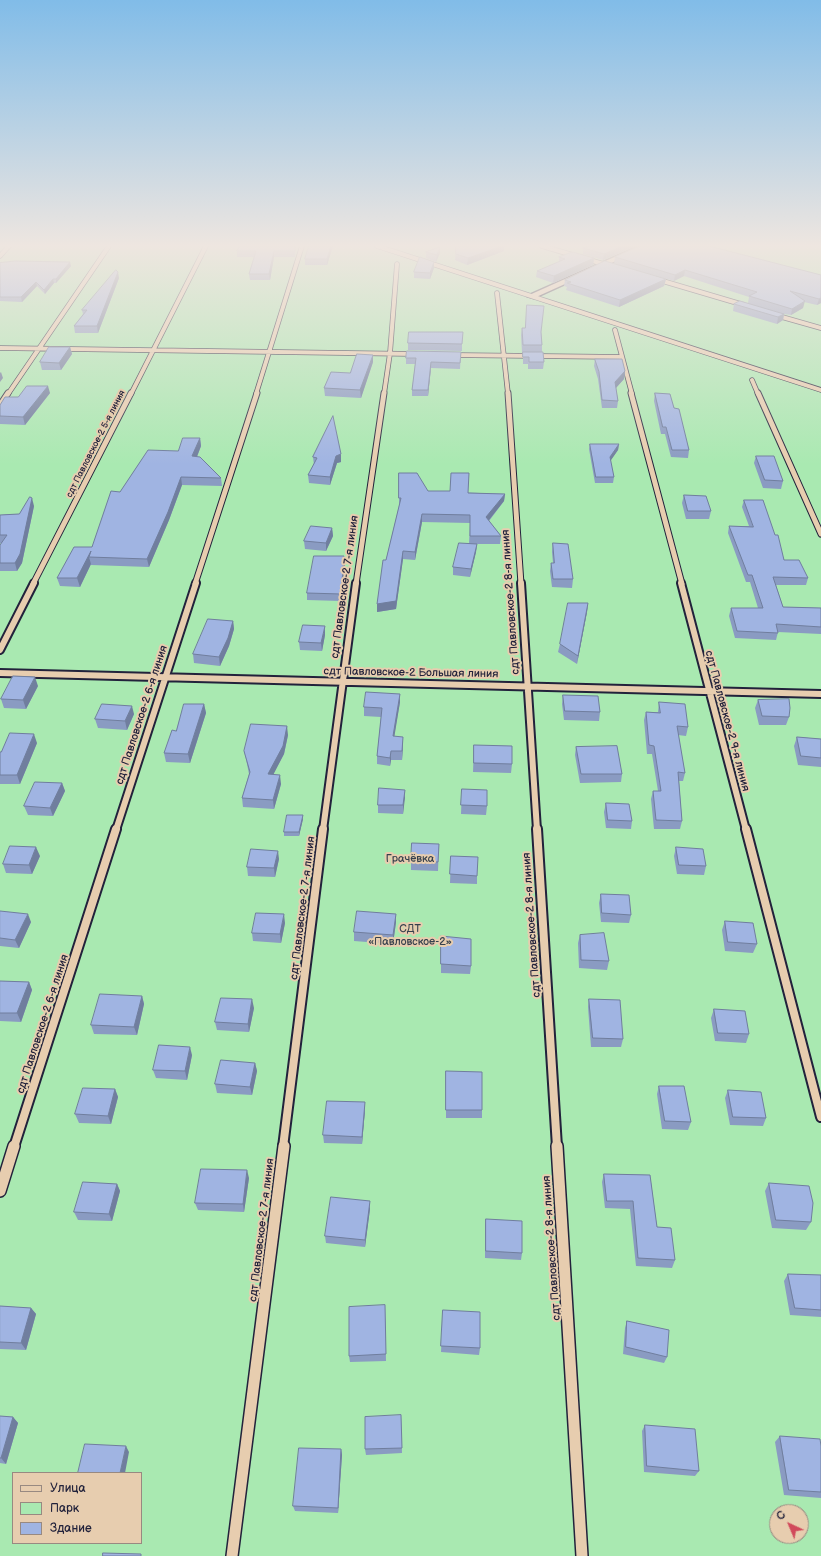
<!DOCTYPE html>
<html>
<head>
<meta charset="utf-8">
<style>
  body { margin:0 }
  #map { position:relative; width:821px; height:1556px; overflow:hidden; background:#d9c8b9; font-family:"Balsamiq Sans",sans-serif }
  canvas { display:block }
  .legend { position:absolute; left:12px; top:1472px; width:130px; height:72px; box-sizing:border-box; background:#e7cdaf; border:1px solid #988981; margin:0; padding:5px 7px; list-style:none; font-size:12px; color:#22223b }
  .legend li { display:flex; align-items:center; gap:8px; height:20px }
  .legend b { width:20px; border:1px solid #988981 }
  .north { position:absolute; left:769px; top:1504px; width:40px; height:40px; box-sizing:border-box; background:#e7cdaf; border:1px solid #988981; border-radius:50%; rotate:316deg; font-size:11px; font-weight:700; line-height:16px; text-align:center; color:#22223b }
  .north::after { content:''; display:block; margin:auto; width:14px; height:18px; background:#d1495b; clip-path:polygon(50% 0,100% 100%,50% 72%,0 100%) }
</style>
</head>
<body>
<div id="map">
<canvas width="821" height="1556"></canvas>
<ul class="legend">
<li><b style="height:5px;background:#e7cdaf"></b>Улица</li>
<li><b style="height:11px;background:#a9e9b1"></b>Парк</li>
<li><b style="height:11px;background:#a0b4e2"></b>Здание</li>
</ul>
<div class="north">С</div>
</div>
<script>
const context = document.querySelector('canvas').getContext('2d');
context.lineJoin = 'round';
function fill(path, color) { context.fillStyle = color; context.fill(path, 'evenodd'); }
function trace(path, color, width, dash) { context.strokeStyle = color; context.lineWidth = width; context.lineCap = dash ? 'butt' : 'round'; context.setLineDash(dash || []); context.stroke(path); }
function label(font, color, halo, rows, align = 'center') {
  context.font = font + ' "Balsamiq Sans",sans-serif'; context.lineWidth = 4; context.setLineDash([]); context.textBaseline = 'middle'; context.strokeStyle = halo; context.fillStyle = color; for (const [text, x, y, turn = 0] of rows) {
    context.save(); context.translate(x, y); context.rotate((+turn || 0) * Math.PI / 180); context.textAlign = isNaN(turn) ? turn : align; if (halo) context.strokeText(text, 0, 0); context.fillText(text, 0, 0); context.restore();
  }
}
fill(new Path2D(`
  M0,246H821V1556H0ZM13,1473H141V1543H13ZM777,1512H801V1536H777Z`), '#a9e9b1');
const laneFar4 = new Path2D(`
  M377,246L821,390
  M542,246L610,266
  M0,256L9,246
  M656,279L744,305
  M497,293L508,394
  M775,315L821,328
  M615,330L632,394
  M0,348L416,354
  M452,355L622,357
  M752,380L758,394
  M8,394L109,246
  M131,394L206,246
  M256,394L302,246
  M384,394L390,353L397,264`);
const laneFar3 = new Path2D(`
  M508,393L521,584
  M631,393L682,584
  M758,393L821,534
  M0,405L8,393
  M33,584L131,393
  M195,584L257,393
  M356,584L384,393`);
const laneFar2 = new Path2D(`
  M521,583L537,830
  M681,583L746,830
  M0,650L34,583
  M0,673L821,694
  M116,830L196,583
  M323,830L356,583`);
const laneFar1 = new Path2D(`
  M537,829L557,1147
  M746,829L821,1117
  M14,1147L116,829
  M283,1147L323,829`);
const lane = new Path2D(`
  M557,1146L582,1556
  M0,1191L14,1146
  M232,1556L284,1146`);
const street = new Path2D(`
  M639,246H649L534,298L527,296Z`);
trace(laneFar4, '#22223b', 5.5);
trace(laneFar3, '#22223b', 7);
trace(laneFar2, '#22223b', 10);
trace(laneFar1, '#22223b', 12);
trace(lane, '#22223b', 14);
trace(street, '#22223b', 3);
trace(laneFar4, '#e7cdaf', 4);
trace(laneFar3, '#e7cdaf', 5);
trace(laneFar2, '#e7cdaf', 6);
trace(laneFar1, '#e7cdaf', 8);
trace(lane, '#e7cdaf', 11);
fill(street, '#e7cdaf');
fill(new Path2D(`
  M240,246H296L295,257H274L270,280H250L249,274L254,257H237V251Z
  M333,246L327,265H305V259Z
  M456,246H507L504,247V251L467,265L455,260Z
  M589,246H636L603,260L583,254V248Z
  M440,247V253L436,262L426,258V252Z
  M559,257L594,258L593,265L553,283L536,277L537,271L559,262Z
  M615,257L821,275V303L817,305L804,302L803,308L791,315L784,314L783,320L777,324L733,311L734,304L748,303L749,297L684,276L674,281L614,264Z
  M434,262V268L430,279L414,278V272Z
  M0,263L71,266L56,283H54L45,294L37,286L22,302L0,301Z
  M119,278L98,333H75L74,326L83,314L82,310Z
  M666,279L664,286L619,307L566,290L567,287L564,286L565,280Z
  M522,328L541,332L542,345V352L544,362L543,369H528V364H523V352H522L521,335Z
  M462,339V351L408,350V343Z
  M70,347L72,354L61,370H42L40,362Z
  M461,352L460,369L431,368L428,396H412V390L415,364H406V358Z
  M595,359L625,371L624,379L616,388L618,401L617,408H602L598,379L594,366Z
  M373,362L361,398L325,396L324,388L350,373Z
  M50,393L25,425L0,424V405Z
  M655,393L674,408L689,450L688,458L671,457L665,434H661L654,401Z
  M333,416L341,462L337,463L330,485L309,483L308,475L314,465L313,457Z
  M200,438L201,446L197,457L221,478L222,486L182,485L169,520L149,567L91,565V564L80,587L60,586L57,578L92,547L120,492L178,451Z
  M590,444H619L618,450L610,461L614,477L613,483H595L589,449Z
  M756,456L783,481L781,489L763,488L754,463Z
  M399,473L428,491L505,494L504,501L489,521L501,536L500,544H477L476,552L470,577L453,575V567L469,544L470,523L422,522L415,560L403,559L396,609L377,612V604L386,560L399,506Z
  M684,495L711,511L709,519H686L682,503Z
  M744,500L775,535L784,560L808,578L806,585H776L783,607L821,608V634L778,632L776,640L735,638L729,616L731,608H758L750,582H746L728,533L729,526H749L742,507Z
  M34,506L22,563L17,571H0V545L1,543H0V515L19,514Z
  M332,528L333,536L326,551L305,549L304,541Z
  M553,543L573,579L572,588L552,587L550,571L551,563H553L552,552Z
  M345,563L341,601L307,600V593Z
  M588,603L587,612L577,664L558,652L560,644Z
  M233,621L234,629L229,646L220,666L194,663L193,654Z
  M325,635L322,651L300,650L299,642Z
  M38,686L26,709L4,708L1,699Z
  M400,694V702L394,736L403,745L402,760H391L390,766L377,764V756L381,717L364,716V707Z
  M563,695L600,712L599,721L564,720L562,704Z
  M758,700L789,717L786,725H759L755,708Z
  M659,702L688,727L686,736L678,735L685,773L683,781H679L682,821L680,829H654L651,799L653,791H658L652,754H647L644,720L646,712H658Z
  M204,704L206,713L190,763L166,762L164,753Z
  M134,714L127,730L98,728L95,719Z
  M288,735L284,754L273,774L281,784L274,809L243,807L242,798L249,774L246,759L244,751Z
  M797,737L821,739V767L798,765L794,746Z
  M37,743L20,784H0V752Z
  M474,745L512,764L511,773L473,772Z
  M576,747L622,774L621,782L580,783L575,755Z
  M62,783L65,791L53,816L28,815L24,806Z
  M462,789L487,806L486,815L461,814Z
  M405,790L403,814L378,813V805Z
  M606,803L632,821L631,829L606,828L604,812Z
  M303,819L299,836H284V832Z
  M439,844L438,871L411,870V861Z
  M676,847L706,866L704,875L677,874L674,856Z
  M40,856L32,874L6,873L3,864Z
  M451,856L477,876V884L450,883Z
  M279,859L275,877L248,876L247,867Z
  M601,894L631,915L629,923L601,922L599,903Z
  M0,911L31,922L19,948L0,946Z
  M396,914V922L393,944L354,941V932Z
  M725,921L757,944L753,953L725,951L722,930Z
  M285,923L281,943L253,941L252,933Z
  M580,935L609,961L607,970L579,968L578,943Z
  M441,944L471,966L470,974L441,973Z
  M0,981L29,982L32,990L21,1022L0,1021Z
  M142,996L144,1004L137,1035L94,1034L91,1025Z
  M589,999L623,1039L621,1047H591L588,1007Z
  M254,1008L249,1032L217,1030L215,1022Z
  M714,1009L749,1034L746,1043L715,1041L711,1018Z
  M192,1055L187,1080L156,1078L153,1070Z
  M255,1063L257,1071L252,1095L217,1093L215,1084Z
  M446,1071L482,1110V1118H446Z
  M659,1086L691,1122L688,1130L662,1129L657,1094Z
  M115,1089L118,1097L111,1124L79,1123L75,1114Z
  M728,1090L766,1118L763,1126L730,1125L725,1098Z
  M365,1110L362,1144L324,1143L323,1135Z
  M604,1174L650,1175L657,1227L675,1260L672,1268L636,1266L630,1209L605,1208L602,1182Z
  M249,1178L244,1212L198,1210L195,1203Z
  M769,1183L811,1222L806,1230L772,1228L765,1191Z
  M117,1184L120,1191L112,1221L78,1220L74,1212Z
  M370,1209L365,1247L326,1243L325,1236Z
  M486,1219L522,1253L521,1260L485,1258V1226Z
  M788,1274L821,1275V1317L790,1315L784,1281Z
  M385,1305L386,1361L350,1362L349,1356Z
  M0,1306L31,1308L36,1314L26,1350L0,1349Z
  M443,1310L480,1348L479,1355L441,1352Z
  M627,1321L667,1357L664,1363L623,1354L625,1328Z
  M401,1415L402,1453L366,1455L365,1449Z
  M0,1416L13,1417L18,1423L6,1464L0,1463Z
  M645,1425L699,1471L695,1476L644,1472L642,1431Z
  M780,1436L821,1446V1498L784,1495L775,1442Z
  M341,1449L342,1455L338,1513L295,1511L293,1506Z`), '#8a9bc2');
fill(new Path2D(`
  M331,246H333L327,265V259Z
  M502,246H507L504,247V251L467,265L468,258Z
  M623,246H636L603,260L604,254Z
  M440,247V253L436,262L437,255Z
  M274,251V257L270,280L269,274Z
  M594,258L593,265L553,283L554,276Z
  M70,262L71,266L56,283V279Z
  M434,262V268L430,279V273Z
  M685,270L684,276L674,281L675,275Z
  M118,272L119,278L98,333L97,326Z
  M53,279L54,283L45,294L44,290Z
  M666,279L664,286L619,307L620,300Z
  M36,282L37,286L22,302L21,297Z
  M821,298V303L817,305L819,299Z
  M805,301L803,308L791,315L792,309Z
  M784,314L783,320L777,324L778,317Z
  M70,347L72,354L61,370L59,363Z
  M373,355V362L361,398L360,390Z
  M431,362V368L428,396V390Z
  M625,371L624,379L614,390L615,382Z
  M1,372L3,378L0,382V373Z
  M48,386L50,393L25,425L23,417Z
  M200,438L201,446L194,464L192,456Z
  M619,444L618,450L609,463L610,457Z
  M341,454V462L337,463L330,485V477L336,456Z
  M181,477L182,485L169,520L149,567L147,559Z
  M505,494L504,501L485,525L486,517Z
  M32,498L34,506L22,563L17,571L15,563Z
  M422,514V522L415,560V552Z
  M332,528L333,536L326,551V543Z
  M477,544L476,552L470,577L471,569Z
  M91,551L89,557L91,564L80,587L77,578Z
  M403,551V559L396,609L377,612V604Z
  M344,556L345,563L341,601V594Z
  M588,603L587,612L577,664L578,656Z
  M233,621L234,629L229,646L220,666L219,657Z
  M325,626V635L322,651L321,643Z
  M35,677L38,686L26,709L23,700Z
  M400,694V702L393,745V736Z
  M204,704L206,713L190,763L188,754Z
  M132,706L134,714L127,730L125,721Z
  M287,726L288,735L284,754L269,783L268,774Z
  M34,734L37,743L20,784L17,775Z
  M403,737V745L402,760V751Z
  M391,751V760L390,766V758Z
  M280,775L281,784L274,809L273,800Z
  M62,783L65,791L53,816L50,808Z
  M405,790V798L403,814V805Z
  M303,815V819L299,836V832Z
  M36,847L40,856L32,874L29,865Z
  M278,851L279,859L275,877L274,868Z
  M28,914L31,922L19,948L15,940Z
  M284,914L285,923L281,943L280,934Z
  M396,914V922L393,944V935Z
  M29,982L32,990L21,1022L17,1013Z
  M142,996L144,1004L137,1035L134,1027Z
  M252,999L254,1008L249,1032L248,1024Z
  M190,1047L192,1055L187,1080L185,1071Z
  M255,1063L257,1071L252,1095L250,1087Z
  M115,1089L118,1097L111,1124L108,1116Z
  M365,1102V1110L362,1144V1137Z
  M247,1170L249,1178L244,1212L243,1204Z
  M117,1184L120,1191L112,1221L109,1214Z
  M370,1201V1209L365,1247V1240Z
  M31,1308L36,1314L26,1350L21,1343Z
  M13,1417L18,1423L6,1464L1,1458Z
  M126,1446L129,1452L125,1473H120Z
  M341,1449L342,1455L338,1513V1508Z`), '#707e9e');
const building = new Path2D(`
  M240,246H295V251H274L269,274H249L256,251H237Z
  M309,246H331L327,259H305Z
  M456,246H502L468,258L456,254Z
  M589,246H623L604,254L583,248Z
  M640,246H709L821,275V298L819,299L790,291L805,301L792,309L749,296L757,292L685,270L675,275L615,257Z
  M440,247L437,255L426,252Z
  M573,252L594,258L554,276L537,271L565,259L559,257Z
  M420,257L434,262L430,273L414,272Z
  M15,261L70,262L56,279H53L44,290L36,282L21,297H0V263Z
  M605,261L666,279L620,300L567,283L571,282L565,280Z
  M116,270L118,272L97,326H74L87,310H82Z
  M740,301L784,314L778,317L734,304Z
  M527,305L544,306L541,332L542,345H523L522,328H525Z
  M409,332H463L462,344L408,343Z
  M49,347H70L59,363L40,362Z
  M407,351L461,352L460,363L431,362L428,390H412L416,358H406Z
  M523,352H543L544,362H529V357H523Z
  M357,354L373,355L360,390L324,388L331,372L350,373Z
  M595,359H622L625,371L615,382L618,401L602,400L599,372Z
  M27,386H48L23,417L0,416V405L5,397H18Z
  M655,393L670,394L674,408L679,409L689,450H672L666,427H663Z
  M333,416L341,454L336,456L330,477L308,475L317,458L313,457Z
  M183,438H200L192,456L200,457L221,478L181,477L168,512L147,559L89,557L91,551L77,578H57L74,547H92L111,491L120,492L148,450L178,451Z
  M590,444H619L610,457L614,477H596Z
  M756,456H774L783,481L765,480Z
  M399,473H417L428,491H450L451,473H469L468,493L505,494L486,517L501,536H470V515L422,514L415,552L403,551L396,601L377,604L383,560H386L401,498H399Z
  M684,495L706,496L711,511H688Z
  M30,497L32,498L20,554L15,563H0V545L7,535H0V515L19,514Z
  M744,500H763L775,535H778L784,560H799L808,578L773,577L783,607L821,608V627L776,624L778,633L737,631L731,608H763L752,575H748L729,526L753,527Z
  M311,526L332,528L326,543L304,541Z
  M459,543L477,544L471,569L453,567Z
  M553,543L568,544L573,579H553L551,563H554Z
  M314,556H344L341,594L307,593Z
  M568,603H588L578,656L560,644Z
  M208,619L233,621L228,638L219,657L193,654Z
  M303,625L325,626L321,643L299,642Z
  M13,676L35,677L23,700L1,699Z
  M366,692L400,694L393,736L403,737L402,751H391L390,758L377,756L382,708L364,707Z
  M563,695L598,696L600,712L565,711Z
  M789,699L790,708L789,717L762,716L758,700Z
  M659,702L685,704L688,727L677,726L685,773L678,772L682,821L656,820L653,791H661L654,746L649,745L646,712L660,713Z
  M102,704L132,706L125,721L95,719Z
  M184,704H204L188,754L164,753L172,730L176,731Z
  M251,724L287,726L283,746L268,774L280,775L273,800L242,798L250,772L244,751Z
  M10,733L34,734L17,775H0V752H1Z
  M797,737L821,739V758L801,756Z
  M474,745L512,746V764L474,763Z
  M617,746L622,774H581L576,747Z
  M35,782L62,783L50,808L24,806Z
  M379,788L405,790L403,805H378Z
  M462,789L487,790V806L461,805Z
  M606,803L629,804L632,821L608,820Z
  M287,815H303L299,832H284Z
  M412,843L439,844L438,862L411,861Z
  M10,846L36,847L29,865L3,864Z
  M676,847L703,849L706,866L679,865Z
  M251,849L278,851L274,868L247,867Z
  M451,856L478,857L477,876L450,874Z
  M601,894L629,895L631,915L602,913Z
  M0,911L28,914L15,940L0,938Z
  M357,911L396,914L393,935L354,932Z
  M256,913L284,914L280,934L252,933Z
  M725,921L753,923L757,944L728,942Z
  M604,933L609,961L581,960L580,935Z
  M441,936L471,939V966L441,964Z
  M0,981L29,982L17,1013H0Z
  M100,994L142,996L134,1027L91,1025Z
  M221,998L252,999L248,1024L215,1022Z
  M589,999L620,1000L623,1039L593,1038Z
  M714,1009L745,1011L749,1034L718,1033Z
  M159,1045L190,1047L185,1071L153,1070Z
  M221,1060L255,1063L250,1087L215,1084Z
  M446,1071L482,1072V1110H446Z
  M659,1086H684L691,1122L665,1121Z
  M83,1088L115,1089L108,1116L75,1114Z
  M728,1090L761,1092L766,1118L733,1117Z
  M327,1101L365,1102L362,1137L323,1135Z
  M201,1169L247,1170L243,1204L195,1203Z
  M604,1174L650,1175L657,1227L671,1228L675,1260L638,1258L633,1201H607Z
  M83,1182L117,1184L109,1214L74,1212Z
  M769,1183L809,1186L813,1203L811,1222L776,1220Z
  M331,1197L370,1201L365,1240L325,1236Z
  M486,1219L522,1221V1253L486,1251Z
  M788,1274L821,1275V1310L795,1308Z
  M385,1305L386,1354L349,1356V1307Z
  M0,1306L31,1308L21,1343L0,1342Z
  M443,1310L480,1312V1348L441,1346Z
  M627,1321L669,1330L667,1357L626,1347Z
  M401,1415L402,1448L365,1449V1417Z
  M0,1416L13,1417L1,1458H0Z
  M645,1425L695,1429L699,1471L647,1466Z
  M780,1436L820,1439L821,1446V1492L789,1490Z
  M85,1444L126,1446L120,1473H78Z
  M299,1448L341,1449L338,1508L293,1506Z
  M103,1553L141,1554V1556H103Z`);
fill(building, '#a0b4e2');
trace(building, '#707e9e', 1);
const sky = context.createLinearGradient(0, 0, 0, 464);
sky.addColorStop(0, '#81bce8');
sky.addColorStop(0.53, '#eee6e0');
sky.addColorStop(1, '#eee6e000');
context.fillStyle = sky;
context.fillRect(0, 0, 821, 464);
label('9px', '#22223b', '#e7cdaf', [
  ["сдт Павловское-2 5-я линия",96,444,-63]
]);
label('11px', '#22223b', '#e7cdaf', [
  ["сдт Павловское-2 7-я линия",345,587,-82],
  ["сдт Павловское-2 8-я линия",511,602,-94],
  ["сдт Павловское-2 Большая линия",411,673,1],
  ["сдт Павловское-2 6-я линия",142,715,-72],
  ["сдт Павловское-2 9-я линия",727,721,75],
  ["сдт Павловское-2 7-я линия",303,908,-83],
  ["сдт Павловское-2 8-я линия",532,925,-94],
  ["сдт Павловское-2 6-я линия",43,1024,-72],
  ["сдт Павловское-2 7-я линия",262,1230,-83],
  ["сдт Павловское-2 8-я линия",552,1248,-94]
]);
label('11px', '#36404d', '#e7cdaf', [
  ["Грачёвка",410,859],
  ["СДТ",410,929],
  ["«Павловское-2»",410,942]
]);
</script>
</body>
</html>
